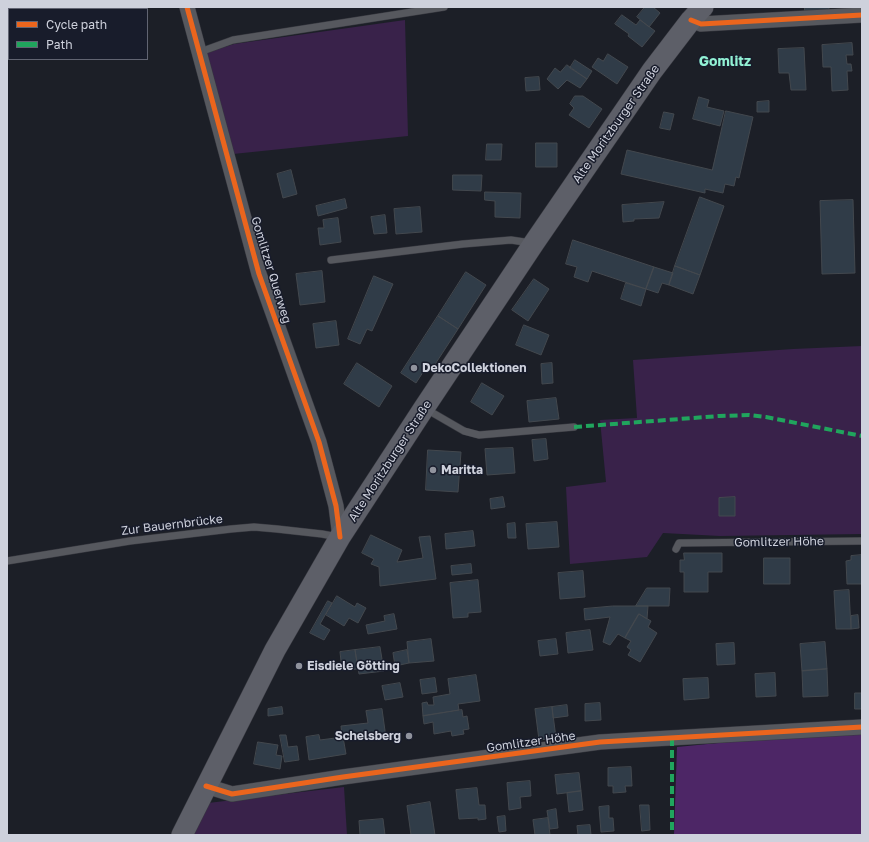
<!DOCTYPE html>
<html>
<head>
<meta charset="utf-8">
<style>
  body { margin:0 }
  #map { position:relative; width:869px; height:842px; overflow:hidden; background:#1c1f27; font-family:"Golos Text",sans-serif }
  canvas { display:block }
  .frame { position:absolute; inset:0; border:8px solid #ced1dc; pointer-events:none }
  .legend { position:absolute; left:8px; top:8px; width:140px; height:52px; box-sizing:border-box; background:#181c2b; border:1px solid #616472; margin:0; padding:5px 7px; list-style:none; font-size:12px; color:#ced1dc }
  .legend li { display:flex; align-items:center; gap:8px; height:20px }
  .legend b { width:20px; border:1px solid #616472 }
</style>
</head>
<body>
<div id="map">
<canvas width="869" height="842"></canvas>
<div class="frame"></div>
<ul class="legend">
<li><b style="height:5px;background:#eb651d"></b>Cycle path</li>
<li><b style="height:5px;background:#20a55d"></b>Path</li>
</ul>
</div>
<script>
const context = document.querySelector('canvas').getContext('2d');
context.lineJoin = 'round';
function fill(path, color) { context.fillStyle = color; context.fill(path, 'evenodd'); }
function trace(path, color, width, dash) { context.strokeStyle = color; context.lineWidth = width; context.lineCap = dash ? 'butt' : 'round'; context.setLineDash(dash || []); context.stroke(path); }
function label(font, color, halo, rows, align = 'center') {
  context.font = font + ' "Golos Text",sans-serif'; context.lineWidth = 3; context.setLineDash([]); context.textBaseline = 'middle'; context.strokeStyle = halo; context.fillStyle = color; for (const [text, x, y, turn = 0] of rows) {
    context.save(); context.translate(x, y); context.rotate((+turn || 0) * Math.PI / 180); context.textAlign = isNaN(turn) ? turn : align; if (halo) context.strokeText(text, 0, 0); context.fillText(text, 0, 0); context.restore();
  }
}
fill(new Path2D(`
  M405,20L408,136L233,154L203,54L234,44Z
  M862,346V534L720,536L663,533L647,557L570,564L566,487L606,482L600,420L637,418L633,360L793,349Z
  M344,787L347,835H192L208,803Z`), '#39224a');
fill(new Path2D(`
  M862,729V835H674L677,747Z`), '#4d2666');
const building = new Path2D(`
  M645,7H653L660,13L649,27L637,17Z
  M805,7H829V10L805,11Z
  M622,15L636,25L640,20L655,31L642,47L628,36L629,34L615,24Z
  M852,43L853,55H846L847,64H851L852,71H847L848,90L832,91L831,67H823L822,45Z
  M804,48L806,90H791L789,73H779L778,49Z
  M608,54L628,67L617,84L592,67L598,58L603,61Z
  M575,60L592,71L587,79L570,68Z
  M567,65L587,79L580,88L567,80L558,89L547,79L555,68L560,72Z
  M539,77L540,90L526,91L525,78Z
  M575,96H583L602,109L589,128L569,115L574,108L570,104Z
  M699,97L709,100L707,107L724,111L720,126L693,119Z
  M769,101V112H757V102Z
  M726,111L753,117L739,178L736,177L734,186L725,184L723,193L705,189V193L621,174L627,150L712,170Z
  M664,112L674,114L670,130L660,128Z
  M536,143H557V167H536Z
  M487,144H502L501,160H486Z
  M291,170L297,194L283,198L277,174Z
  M453,175H482L481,191L453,190Z
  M485,192L521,193L520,218L495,217V201L485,200Z
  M700,197L724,206L700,275L675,266Z
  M345,199L347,208L318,216L316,206Z
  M853,200L855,273L822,274L820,201Z
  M664,202L659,218L634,219V221L623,222L622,205Z
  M420,207L422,232L396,234L394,209Z
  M385,215L387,233L374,234L371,217Z
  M338,218L341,242L320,245L318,228H324L323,220Z
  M573,240L654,267L646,289L592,271L588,282L574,277L577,267L566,264Z
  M675,266L700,275L693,294L669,285Z
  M654,267L673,273L669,285L662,283L658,293L646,289Z
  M322,271L325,302L300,305L296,274Z
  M466,272L486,285L458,329L438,316Z
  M374,276L393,284L372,331L367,329L360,344L348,339Z
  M534,279L549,289L528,321L512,310Z
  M626,283L646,289L641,306L621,299Z
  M438,316L458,329L432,369L427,366L416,383L401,373Z
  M336,321L339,345L316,348L313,324Z
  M524,325L549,335L541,355L516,345Z
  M357,363L392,386L379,407L344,384Z
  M552,363L553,383L542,384L541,364Z
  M482,383L504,396L492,415L471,402Z
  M556,398L559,419L529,422L527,401Z
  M546,439L548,459L534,461L532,440Z
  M513,448L515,473L487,475L485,449Z
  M428,450L461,452L458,492L426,490Z
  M503,497L505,507L491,509L490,499Z
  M735,497V516H719V498Z
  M557,522L559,547L528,549L526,524Z
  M515,523L516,538H508L507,524Z
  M473,531L475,546L446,549L445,534Z
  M371,535L402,550L397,562L423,558L419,537L430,536L436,579L380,586L379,567L371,564L374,559L362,553Z
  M684,553H722V572H708V592H684V572H680V560H684Z
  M862,555V584H847L846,561L851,560V556Z
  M764,558H790V584H764Z
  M471,564L472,573L452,575L451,566Z
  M583,571L585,597L560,599L558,573Z
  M478,580L481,612L468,613V617L453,618L450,583Z
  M647,588H670L669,606H636Z
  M849,590L851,629H836L834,591Z
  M337,596L355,607L357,603L366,608L358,623L349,618L344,626L326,615Z
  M328,601L332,603L320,624L330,630L324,640L310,633Z
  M613,606H648L647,619L639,614L625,638L618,634L610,645L603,642L610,617L585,620L584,609Z
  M394,614L397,629L368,634L366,625L385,621L384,616Z
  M639,614L651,621L648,627L657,633L640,662L628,655L631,650L627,647L631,641L625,638Z
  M858,615L859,628L851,629V616Z
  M590,630L593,650L568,653L566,633Z
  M431,639L434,661L409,663L407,642Z
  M556,639L558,654L540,656L538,641Z
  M825,642L827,669L802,671L800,644Z
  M734,643L735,664L717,665L716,644Z
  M380,647L384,671L359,674L355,650Z
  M355,650L358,669L342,670L340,652Z
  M407,650L409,663L395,666L393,653Z
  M827,669L828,696L803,697L802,671Z
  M775,673L776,696L756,697L755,674Z
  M476,675L480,701L458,704L459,710L423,716L422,703L427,702L428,705H434L433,697L450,694L448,679Z
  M435,678L437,692L422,694L420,680Z
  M708,678L709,698L684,700L683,679Z
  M400,683L403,697L385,700L382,686Z
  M855,693H862V709H855Z
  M600,703L601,720L585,721V704Z
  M567,705L568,716L553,718L552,707Z
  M282,707L283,714L268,716V709Z
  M552,707L556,738L539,740L535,709Z
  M382,709L386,738L369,740L368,733L342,736L341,726L368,723L366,711Z
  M462,710L463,717L467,716L469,729L463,730L464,734L452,736L451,731L434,734L433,722L424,724L423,716Z
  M280,735H286L288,747L297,746L299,760L285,762Z
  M319,735L320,740L343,737L346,754L309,760L306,737Z
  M258,742L278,745L276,755L282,756L280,769L254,764Z
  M631,767L632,786H625L626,792L613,793V786H608V768Z
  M579,773L581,791L557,794L555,775Z
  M530,781L531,796L520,797L521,808L509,810L507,783Z
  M477,788L479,805H485L486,819L478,820V818L459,819L456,790Z
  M581,791L583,810L569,812L567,793Z
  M430,802L435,835H411L407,806Z
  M640,805H649L650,830L642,831Z
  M609,806V818H613L614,831L601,832L599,807Z
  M556,809L558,828L550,829L547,811Z
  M505,816L506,831L499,832L497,817Z
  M548,818L550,835H535L533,820Z
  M383,819L385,835H360L359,821Z
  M590,825L591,835H578L577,826Z`);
fill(building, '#303c48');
trace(building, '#43484e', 1);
const lane = new Path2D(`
  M200,52L233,40L444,7
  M331,260L463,244L511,240L531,243
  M426,409L464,431L479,435L574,427
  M676,549L679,543L862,541
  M7,561L130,541L231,529L254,527L277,529L322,534L338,537`);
const street = new Path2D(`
  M187,7L259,274L319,442L336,506L340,537
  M691,20L701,24L862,15
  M206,786L232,794L343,777L600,742L862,727`);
const secondary = new Path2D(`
  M182,835L275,650L340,537L424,408L534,243L652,71L691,20L703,7`);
trace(lane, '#383940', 8);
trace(street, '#383940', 16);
trace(secondary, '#383940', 22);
trace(lane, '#56585e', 7);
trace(street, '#56585e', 15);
trace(secondary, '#5d5f68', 21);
trace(new Path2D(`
  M574,427L719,416L749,415L766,417L862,436
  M672,738V835`), '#20a55d', 4, [8, 4]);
trace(new Path2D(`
  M187,7L259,274L319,442L336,506L340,537
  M691,20L701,24L862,15
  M206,786L232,794L343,777L600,742L862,727`), '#eb651d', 5);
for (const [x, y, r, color] of [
  [414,368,4,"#90939d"],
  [433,470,4,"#90939d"],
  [299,666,4,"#90939d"],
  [409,736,4,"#90939d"]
]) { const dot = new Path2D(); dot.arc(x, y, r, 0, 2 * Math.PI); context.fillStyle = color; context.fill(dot); trace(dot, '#181c2b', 1.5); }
label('12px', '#ced1dc', '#181c2b', [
  ["Alte Moritzburger Straße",616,124,-55],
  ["Gomlitzer Querweg",271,270,73],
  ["Alte Moritzburger Straße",390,461,-57],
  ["Zur Bauernbrücke",172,525,-7],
  ["Gomlitzer Höhe",779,542,-1],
  ["Gomlitzer Höhe",531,742,-8]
]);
label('bold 12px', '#ced1dc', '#181c2b', [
  ["DekoCollektionen",422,368],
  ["Maritta",441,470],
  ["Eisdiele Götting",307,666],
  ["Schelsberg",401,736,"right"]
], 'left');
label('bold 14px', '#92f1d4', '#181c2b', [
  ["Gomlitz",725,62]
]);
</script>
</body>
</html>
